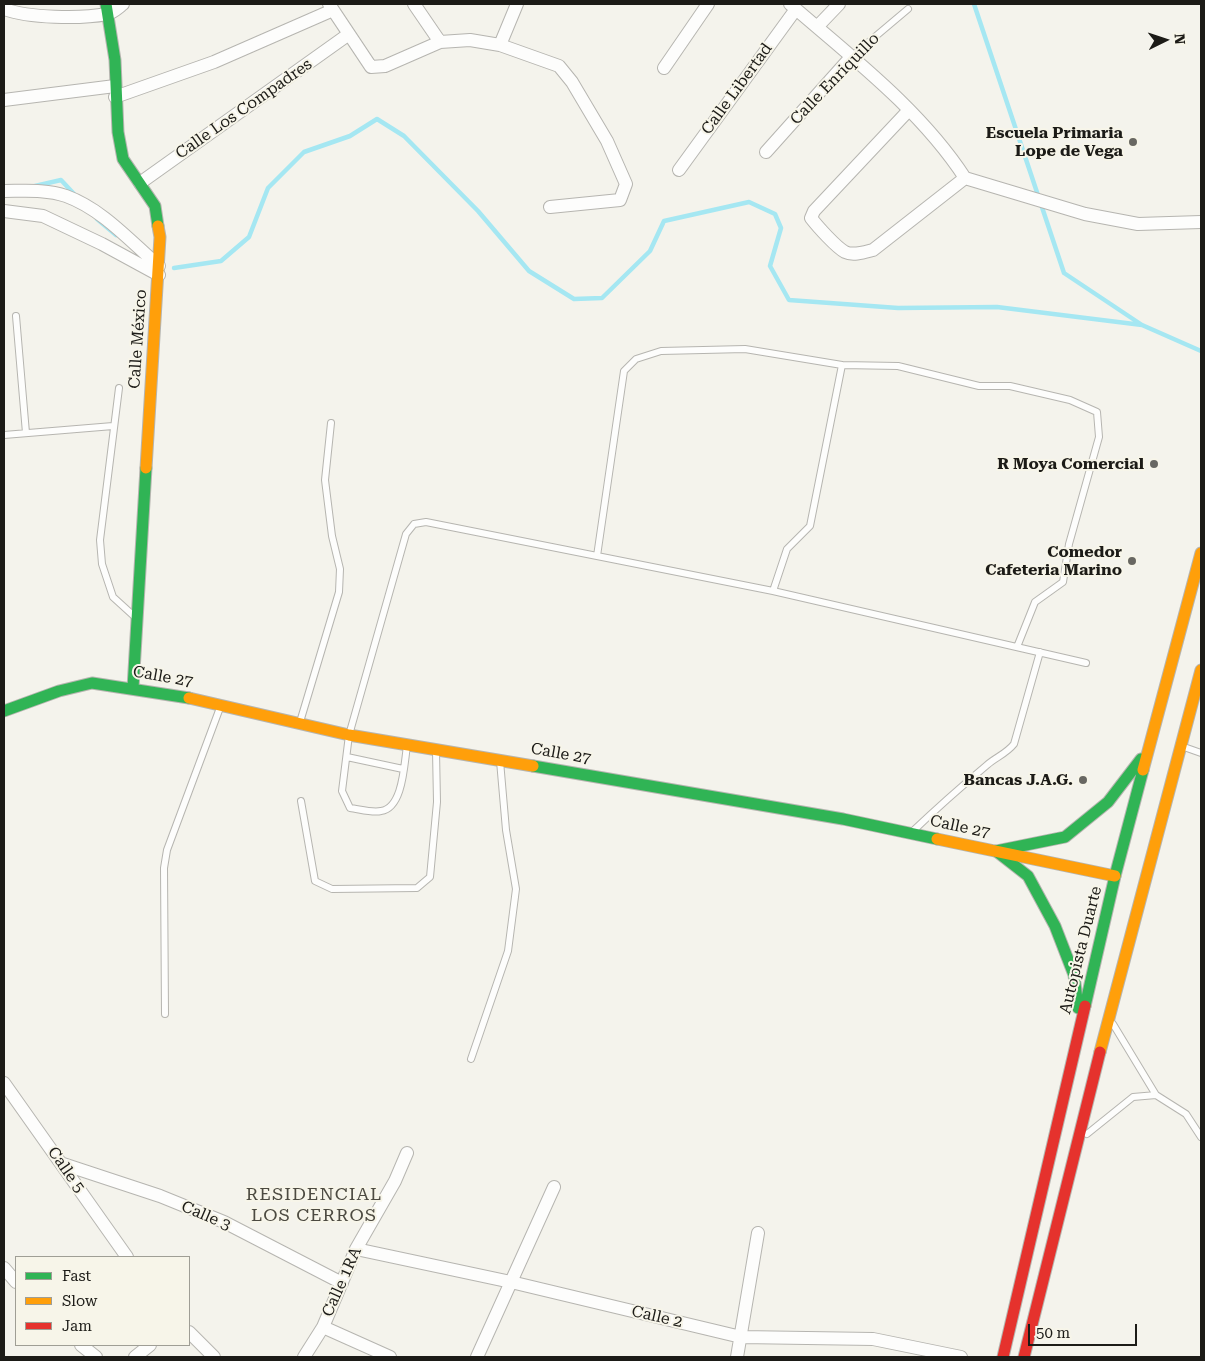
<!DOCTYPE html>
<html>
<head>
<meta charset="utf-8">
<style>
  body { margin:0 }
  #map { position:relative; width:1205px; height:1361px; overflow:hidden; background:#f4f3ec; font-family:"Roboto Serif",serif }
  canvas { display:block }
  .frame { position:absolute; inset:0; border:5px solid #1c1b17; pointer-events:none }
  .legend { position:absolute; left:15px; top:1256px; width:175px; height:90px; box-sizing:border-box; background:#f7f5e9; border:1px solid #9f9e95; margin:0; padding:6px 9px; list-style:none; font-size:15px; color:#1c1b17 }
  .legend li { display:flex; align-items:center; gap:10px; height:25px }
  .legend b { width:25px; border:1px solid #9f9e95 }
  .north { position:absolute; left:1140px; top:15px; width:50px; height:50px; -webkit-text-stroke:4px #f7f5e9; paint-order:stroke; rotate:86deg; font-size:14px; font-weight:700; line-height:20px; text-align:center; color:#1c1b17 }
  .north::after { content:''; display:block; margin:auto; width:18px; height:22px; background:#1c1b17; clip-path:polygon(50% 0,100% 100%,50% 72%,0 100%) }
  .scale { position:absolute; left:1028px; top:1324px; width:109px; height:22px; box-sizing:border-box; border:2px solid #1c1b17; border-top:0; padding-left:6px; font-size:15px; line-height:18px; white-space:nowrap; color:#1c1b17; -webkit-text-stroke:4px #f7f5e9; paint-order:stroke }
</style>
</head>
<body>
<div id="map">
<canvas width="1205" height="1361"></canvas>
<div class="frame"></div>
<ul class="legend">
<li><b style="height:6px;background:#30b455"></b>Fast</li>
<li><b style="height:6px;background:#ff9f0a"></b>Slow</li>
<li><b style="height:6px;background:#e5322d"></b>Jam</li>
</ul>
<div class="north">N</div>
<div class="scale">50 m</div>
</div>
<script>
const context = document.querySelector('canvas').getContext('2d');
context.lineJoin = 'round';
function trace(path, color, width, dash) { context.strokeStyle = color; context.lineWidth = width; context.lineCap = dash ? 'butt' : 'round'; context.setLineDash(dash || []); context.stroke(path); }
function label(font, color, halo, rows, align = 'center') {
  context.font = font + ' "Roboto Serif",serif'; context.lineWidth = 4; context.setLineDash([]); context.textBaseline = 'middle'; context.strokeStyle = halo; context.fillStyle = color; for (const [text, x, y, turn = 0] of rows) {
    context.save(); context.translate(x, y); context.rotate((+turn || 0) * Math.PI / 180); context.textAlign = isNaN(turn) ? turn : align; if (halo) context.strokeText(text, 0, 0); context.fillText(text, 0, 0); context.restore();
  }
}
trace(new Path2D(`
  M974,4L1064,273L1142,325L1201,351
  M35,186L61,180L75,195
  M97,219L116,235
  M174,268L221,261L249,237L268,188L304,152L350,136L377,119L404,136L478,211L529,271L574,299L602,298L650,251L664,221L749,202L775,214L781,228L770,266L789,300L898,308L997,307L1142,325`), '#a5e7f2', 4.5);
const lane = new Path2D(`
  M851,57L908,9
  M16,316L26,433
  M119,388L100,540L102,564L113,597L135,617
  M4,435L113,426
  M597,556L624,371L636,359L661,351L745,349L842,365L898,366L979,386H1010L1070,400L1097,412L1099,437L1069,544L1063,582L1035,602L1017,647
  M773,591L787,549L810,526L842,365
  M300,722L339,592L340,569L332,536L325,480L331,423
  M407,746C404,765 403,808 381,811C372,813 359,809 350,808L342,791L349,735L406,534L414,524L426,522L773,591L1086,663
  M1184,747L1201,753
  M347,757L403,769
  M301,801L315,881L332,889L417,888L430,877L437,802L436,751
  M913,831C937,808 962,786 987,765C996,757 1006,754 1014,744L1040,652
  M165,1014L164,868L167,850L221,705
  M1113,1024L1156,1095L1186,1114L1201,1137
  M471,1059L508,951L516,889L506,830L500,761
  M1087,1134L1133,1097L1156,1095`);
const street = new Path2D(`
  M329,4L371,67L385,66L440,42L470,40L500,45L559,66L572,82L607,141L626,184L620,200L550,207
  M414,4L440,42
  M790,4C851,57 920,109 965,178L1085,214L1138,224L1201,222
  M4,9C29,18 80,19 107,14C113,13 119,7 123,4
  M817,27L839,4
  M500,45L517,4
  M664,68L708,4
  M115,97L214,62L333,10
  M4,100L115,86
  M909,110L814,211L811,218C818,227 836,247 845,252C853,256 865,252 873,250L965,178
  M766,152L851,57
  M679,170L796,9
  M140,183L349,34
  M4,191C24,191 46,189 66,196C102,209 130,241 159,266
  M4,211L43,216L102,244L159,275
  M4,1083L127,1257
  M63,1164L160,1196L224,1222L342,1283
  M356,1249L511,1282L741,1337L873,1339L961,1357
  M4,1268L16,1282
  M323,1327L390,1357
  M189,1332L214,1357
  M81,1345L96,1357
  M135,1357L150,1345
  M304,1357L323,1327L356,1249L395,1181L407,1153
  M477,1357L554,1187
  M737,1357L758,1233`);
const fast = new Path2D(`
  M106,4L115,60L118,132L123,159L155,206L158,226
  M133,688L146,468
  M4,711L59,691L92,683L189,698
  M533,766L843,819L937,839
  M996,851L1028,876L1055,926L1074,975L1078,1008
  M996,851L1065,837L1108,802L1141,759
  M1085,1006L1115,876L1143,770`);
const slow = new Path2D(`
  M146,468L160,237L158,226
  M189,698L349,735L533,766
  M1143,770L1201,553
  M937,839L1115,876
  M1100,1052L1201,670`);
const jam = new Path2D(`
  M1003,1357L1085,1006
  M1024,1357L1100,1052`);
trace(lane, '#b6b5b0', 8);
trace(street, '#b6b5b0', 14);
trace(fast, '#b6b5b0', 13);
trace(slow, '#b6b5b0', 13);
trace(jam, '#b6b5b0', 13);
trace(lane, '#fdfdfc', 6);
trace(street, '#fdfdfc', 12);
trace(fast, '#30b455', 11);
trace(slow, '#ff9f0a', 11);
trace(jam, '#e5322d', 11);
for (const [x, y, r, color] of [
  [1133,142,5,"#686762"],
  [1154,464,5,"#686762"],
  [1132,561,5,"#686762"],
  [1083,780,5,"#686762"]
]) { const dot = new Path2D(); dot.arc(x, y, r, 0, 2 * Math.PI); context.fillStyle = color; context.fill(dot); trace(dot, '#f7f5e9', 2); }
label('16px', '#1c1b17', '#f7f5e9', [
  ["Calle Enriquillo",835,79,-46],
  ["Calle Libertad",737,89,-54],
  ["Calle Los Compadres",244,109,-35],
  ["Calle México",138,339,-86],
  ["Calle 27",163,677,10],
  ["Calle 27",561,754,10],
  ["Calle 27",960,827,12],
  ["Autopista Duarte",1081,950,-76],
  ["Calle 5",66,1170,55],
  ["Calle 3",206,1216,23],
  ["Calle 1RA",342,1282,-66],
  ["Calle 2",657,1317,13]
]);
label('bold 16px', '#1c1b17', '#f7f5e9', [
  ["Escuela Primaria",1123,133],
  ["Lope de Vega",1123,151],
  ["R Moya Comercial",1144,464],
  ["Comedor",1122,552],
  ["Cafeteria Marino",1122,570],
  ["Bancas J.A.G.",1073,780]
], 'right');
context.letterSpacing = '1px';
label('18px', '#4c4a41', '#f7f5e9', [
  ["RESIDENCIAL",314,1195],
  ["LOS CERROS",314,1216]
]);
context.letterSpacing = '0px';
</script>
</body>
</html>
